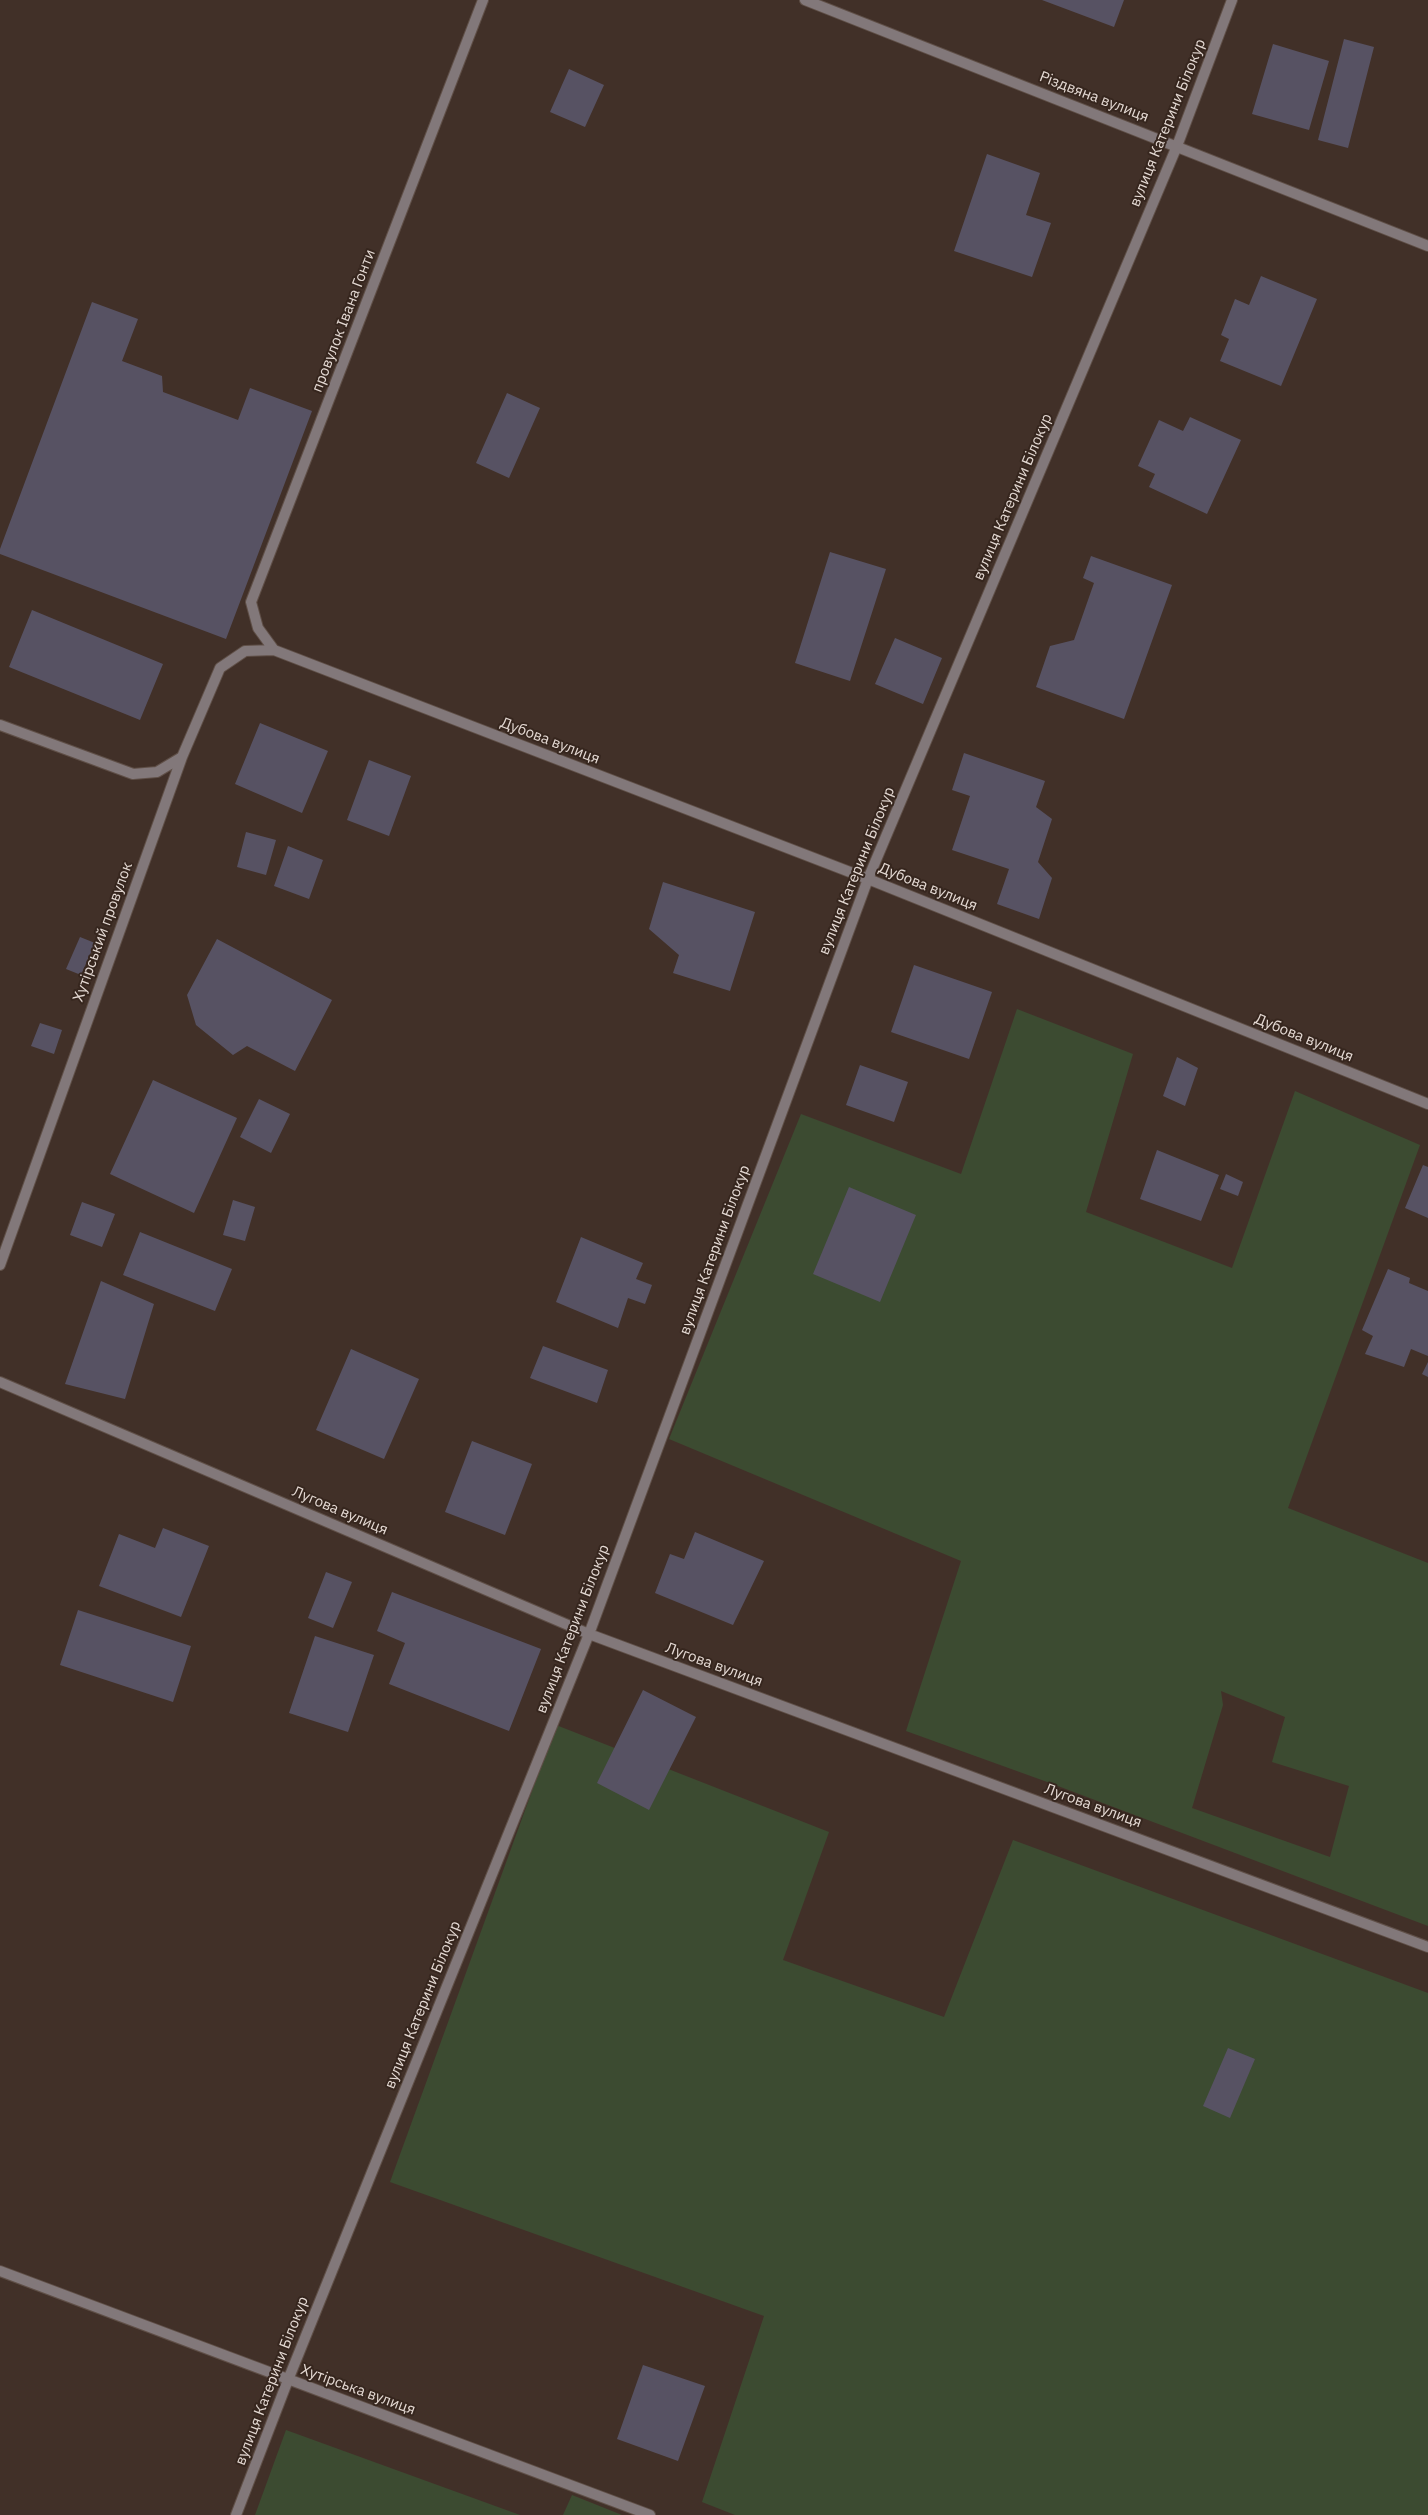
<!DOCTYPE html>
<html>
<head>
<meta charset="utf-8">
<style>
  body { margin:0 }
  canvas { display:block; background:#413028 }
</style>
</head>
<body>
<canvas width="1428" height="2515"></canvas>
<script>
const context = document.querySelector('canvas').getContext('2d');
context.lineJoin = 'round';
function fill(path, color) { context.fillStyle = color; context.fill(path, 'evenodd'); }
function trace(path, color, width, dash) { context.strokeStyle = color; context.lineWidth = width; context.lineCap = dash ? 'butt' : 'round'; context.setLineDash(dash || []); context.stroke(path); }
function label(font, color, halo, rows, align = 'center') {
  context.font = font + ' "IBM Plex Sans",sans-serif'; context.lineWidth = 4; context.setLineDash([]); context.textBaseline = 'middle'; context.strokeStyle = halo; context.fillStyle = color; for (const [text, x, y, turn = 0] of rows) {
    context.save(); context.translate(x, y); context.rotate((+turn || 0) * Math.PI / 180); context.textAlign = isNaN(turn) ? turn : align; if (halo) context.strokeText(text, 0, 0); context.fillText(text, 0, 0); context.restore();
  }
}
fill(new Path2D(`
  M1017,1009L1133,1054L1086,1212L1232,1268L1295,1091L1420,1145L1288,1508L1428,1563V1926L1050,1783L906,1731L961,1561L669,1439L801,1114L961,1174ZM1221,1691L1285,1717L1272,1762L1349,1786L1330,1857L1192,1808L1223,1705Z
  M556,1725L829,1832L783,1960L944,2017L1013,1840L1428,1993V2515H735L702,2502L764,2316L390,2182Z
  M286,2430L520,2515H255Z
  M572,2495L622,2515H563Z`), '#3c4b31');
fill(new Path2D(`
  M1042,0H1124L1114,27Z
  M1344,39L1374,47L1348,148L1318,140Z
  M1273,44L1329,61L1309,130L1252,114Z
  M569,69L604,85L585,127L550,112Z
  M987,154L1040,173L1026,215L1051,223L1032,277L954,251Z
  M1261,276L1317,299L1281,386L1220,361L1229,339L1221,335L1235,299L1249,305Z
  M92,302L138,319L122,361L162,376L163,392L238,420L250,388L312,411L226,639L0,554V549Z
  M507,393L540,408L509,478L476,463Z
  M1190,417L1241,440L1207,514L1149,487L1155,474L1138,466L1159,420L1183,431Z
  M830,552L886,569L850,681L795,663Z
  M1091,556L1172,585L1124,719L1036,687L1050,646L1074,640L1094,583L1083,578Z
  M32,610L163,664L140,720L9,667Z
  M895,638L942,658L923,704L875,684Z
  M260,723L328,751L302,813L235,784Z
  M964,753L1045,781L1036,807L1052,819L1038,862L1052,878L1039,919L997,904L1009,869L952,850L970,796L952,790Z
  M369,760L411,776L389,836L347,820Z
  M246,832L276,840L266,875L237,867Z
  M288,846L323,860L309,899L274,886Z
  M663,882L755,912L730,991L673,973L679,955L649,929Z
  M80,937L95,943L81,975L66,969Z
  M217,939L332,1000L295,1071L247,1046L233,1055L196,1025L187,995Z
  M914,965L992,992L969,1059L891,1032Z
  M40,1023L62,1030L54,1054L31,1046Z
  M1177,1057L1198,1068L1185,1106L1163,1096Z
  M860,1065L908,1082L894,1122L846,1105Z
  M153,1080L237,1118L194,1213L110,1174Z
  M259,1099L290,1114L271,1153L240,1137Z
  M1157,1150L1219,1175L1201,1221L1140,1199Z
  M1423,1165L1428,1167V1218L1405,1208Z
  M1226,1174L1243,1182L1238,1196L1220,1189Z
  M849,1187L916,1215L880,1302L813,1274Z
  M233,1200L255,1207L245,1241L223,1235Z
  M82,1202L115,1214L102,1247L70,1235Z
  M140,1232L232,1269L215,1311L123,1275Z
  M581,1237L643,1263L636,1279L652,1285L645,1304L628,1298L618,1328L556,1302Z
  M1388,1269L1410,1278L1409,1283L1428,1291V1356L1411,1349L1404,1367L1365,1354L1373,1336L1362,1330Z
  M101,1281L154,1304L125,1399L65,1384Z
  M543,1346L608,1370L597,1403L530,1378Z
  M351,1349L419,1379L384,1459L316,1430Z
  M1428,1362V1377L1422,1374Z
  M472,1441L532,1464L505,1535L445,1512Z
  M163,1528L209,1546L181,1617L99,1586L119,1534L155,1548Z
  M695,1532L764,1561L733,1625L655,1593L670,1554L684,1559Z
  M326,1572L352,1582L333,1628L308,1618Z
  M392,1592L541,1649L509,1731L389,1684L405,1643L377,1631Z
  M78,1610L191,1646L173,1702L60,1665Z
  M315,1636L374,1655L348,1732L289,1713Z
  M643,1690L696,1717L649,1810L597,1783Z
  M1228,2048L1255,2059L1230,2118L1203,2106Z
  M643,2365L705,2386L678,2461L617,2439Z`), '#575263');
const street = new Path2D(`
  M805,0L1428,246
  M274,650L258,628L251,602L483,0
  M0,725L133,774L157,772L182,757
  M0,1265L182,757L220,668L245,651L274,650L868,879L1428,1104
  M0,1382L589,1634L1428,1947
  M0,2271L650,2515
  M236,2515L288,2380L589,1634L868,879L1177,146L1232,0`);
trace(street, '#5f4f47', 12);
trace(street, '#82787a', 10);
label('15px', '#e5dad4', '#36261e', [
  ["Різдвяна вулиця",1094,97,21],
  ["вулиця Катерини Білокур",1168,123,-68],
  ["провулок Івана Гонти",344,321,-69],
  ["вулиця Катерини Білокур",1013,497,-67],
  ["Дубова вулиця",550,741,21],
  ["вулиця Катерини Білокур",857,871,-68],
  ["Дубова вулиця",928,887,22],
  ["Хутірський провулок",103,932,-70],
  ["Дубова вулиця",1304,1038,22],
  ["вулиця Катерини Білокур",715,1250,-70],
  ["Лугова вулиця",340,1511,23],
  ["вулиця Катерини Білокур",573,1629,-69],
  ["Лугова вулиця",714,1665,20],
  ["Лугова вулиця",1093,1806,20],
  ["вулиця Катерини Білокур",423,2005,-68],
  ["вулиця Катерини Білокур",272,2381,-69],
  ["Хутірська вулиця",358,2390,20]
]);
</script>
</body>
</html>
